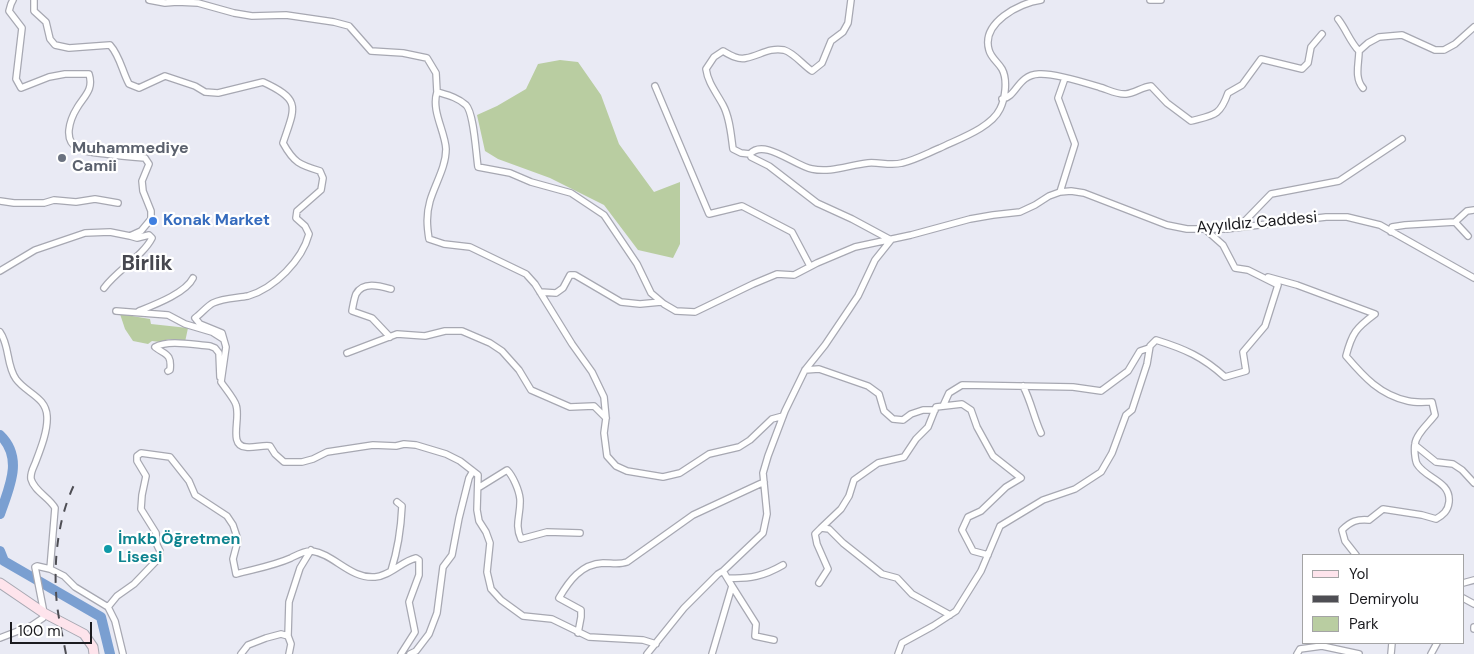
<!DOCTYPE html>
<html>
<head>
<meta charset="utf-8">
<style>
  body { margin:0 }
  #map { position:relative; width:1474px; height:654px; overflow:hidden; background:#e9eaf4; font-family:"DM Sans",sans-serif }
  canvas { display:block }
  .legend { position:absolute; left:1302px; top:554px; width:162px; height:90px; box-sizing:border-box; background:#fff; border:1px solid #a4a4a5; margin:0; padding:6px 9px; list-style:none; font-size:15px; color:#1b1b1f }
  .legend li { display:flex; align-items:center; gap:10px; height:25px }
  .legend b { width:25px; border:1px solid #a4a4a5 }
  .scale { position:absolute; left:10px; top:622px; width:82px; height:22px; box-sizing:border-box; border:2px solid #1b1b1f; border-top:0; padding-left:6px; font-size:15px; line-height:18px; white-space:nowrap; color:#1b1b1f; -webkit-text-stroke:4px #fff; paint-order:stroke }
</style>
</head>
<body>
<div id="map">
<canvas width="1474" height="654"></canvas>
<ul class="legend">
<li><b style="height:6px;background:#fee4ec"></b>Yol</li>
<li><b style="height:6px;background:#4e4e54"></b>Demiryolu</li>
<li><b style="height:14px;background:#b9cda1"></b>Park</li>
</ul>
<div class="scale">100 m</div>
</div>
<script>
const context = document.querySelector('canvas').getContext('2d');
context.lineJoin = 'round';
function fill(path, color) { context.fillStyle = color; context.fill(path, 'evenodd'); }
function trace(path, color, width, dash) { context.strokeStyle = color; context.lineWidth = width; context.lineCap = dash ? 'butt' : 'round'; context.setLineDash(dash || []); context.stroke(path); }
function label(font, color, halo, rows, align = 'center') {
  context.font = font + ' "DM Sans",sans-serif'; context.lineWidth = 4.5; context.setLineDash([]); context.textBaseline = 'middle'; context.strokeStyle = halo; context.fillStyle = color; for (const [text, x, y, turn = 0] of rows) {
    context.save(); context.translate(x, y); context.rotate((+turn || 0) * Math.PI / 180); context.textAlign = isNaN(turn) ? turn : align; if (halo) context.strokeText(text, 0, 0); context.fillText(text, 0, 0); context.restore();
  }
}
fill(new Path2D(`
  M560,60L578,62L601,95L619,144L654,192L680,182V244L673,258L638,250L604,205L550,178L498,159L485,151L477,115L497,106L526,89L538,64Z
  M120,314L150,319L151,324L188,328L185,342L169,339L160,342L152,341L148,344L133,341L125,329Z`), '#b9cda1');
trace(new Path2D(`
  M0,435C24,458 9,488 0,514
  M0,551L4,561L101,617L110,654`), '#7a9fd1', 10);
const street = new Path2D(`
  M34,0V11L46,22L50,39L55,45L69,48L110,45C120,56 122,71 129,84L139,88L165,76L195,86L205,92L218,93L263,82C302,100 295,107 283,143C294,163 300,165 320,171L323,178L321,190L297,211L296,218L305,226L309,234C302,260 275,288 248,296C237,298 223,298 213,303C207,306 201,314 195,318L200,324L222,333L226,347L221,382C225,388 235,400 236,405C241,418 228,446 246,447C254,448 262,445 270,446L275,454L284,462H302L313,459L327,452L373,445L396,446L404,444L416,445L446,454L460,461L478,475L477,510L479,521L486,532L490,543L487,572L491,589L501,600L523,616L552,619L589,637L643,640L656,644
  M149,0L165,3L177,2L198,3L234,13L252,16L286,15L334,22L349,26L371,51L403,53L427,58L436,73L437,92
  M1150,0H1161
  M1338,19C1346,29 1350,42 1359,51
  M655,86L709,214L742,206L792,232L810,266
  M1363,88C1354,78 1359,63 1359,51L1368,43L1379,37L1402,35L1435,50H1444L1455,44L1474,27
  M1002,99C1017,97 1017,75 1039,74C1055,73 1083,82 1099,87C1107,89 1117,95 1126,94C1135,93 1142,87 1151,86L1167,103L1191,121C1214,115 1220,116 1228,93L1242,85L1261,59L1302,69L1308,63L1311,47L1322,34
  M750,154L741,153L733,149C731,135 730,118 723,105C716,92 708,83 706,69L714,57L723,51C730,55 738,60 746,58C759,56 769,47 784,50C794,53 803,65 812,71L822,63L831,41L843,32L848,23L851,0
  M1060,192L1075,144L1058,98L1065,78
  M0,201L14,203H44L54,200L76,202L95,199L118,203
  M1455,222L1468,236
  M1239,227L1271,194L1339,181L1402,139
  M1391,232L1392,227L1405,225L1455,222L1467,211L1474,210
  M891,240L852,219L817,203L769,166L751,157L750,154C764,138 795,166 812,169C831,173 849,165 868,163C879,162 891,166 902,163C915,160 928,153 940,148C958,139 991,128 1000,109C1005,99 1008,80 1002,69C998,62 991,58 989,50C981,23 1019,3 1041,0
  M0,271L35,250L85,233L110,232L130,236L141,231L151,219V211L143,191L142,181L149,164L145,158C132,157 119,156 106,154C89,152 67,152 69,130C70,121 72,116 77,108C84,96 94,90 89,74H65L49,77L21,88L16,79L22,28L9,11L11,4L13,0
  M1268,277L1297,285L1375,314C1356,328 1352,333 1346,356C1364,377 1380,395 1408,401C1416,403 1424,402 1432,402L1435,415C1429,423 1416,434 1415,444C1414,449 1415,460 1417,464C1426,479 1451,481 1449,502C1448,511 1443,515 1436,519L1422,515L1383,509L1369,520C1357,519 1351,521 1342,530L1345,541L1356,555
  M104,288C116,271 143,256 152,238L149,235L137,238L130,236
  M540,292L556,293L563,288L570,275H575L621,302L640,304L661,302
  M116,311L168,315L185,324L212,332L223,339
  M139,311C154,305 186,293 193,278
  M0,332C10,346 6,365 16,379C26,393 46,397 47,416C48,430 41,448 36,461C34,467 30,472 31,479C34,491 50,498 55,508L50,569
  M390,337L372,318L352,311C353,306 354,299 356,294C363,281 380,286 391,289
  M347,353L397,334L425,336L445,331H462L490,343L502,351L519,370L531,390L570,407L594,406L606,418
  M805,370L819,369L868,386L879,394L884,411L893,419L903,420L911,414L923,410H935
  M168,371L170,370C172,353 165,355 155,347C168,339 195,345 210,346L215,348L219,353L220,377
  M1023,386C1031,401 1034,418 1041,433
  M943,406L949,393L962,385L1073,387L1101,391L1128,371L1140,351L1149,348
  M783,416L772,419L750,440L739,447L709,454L680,473L663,477L627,471L616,466L607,456L604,433L606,418L604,397L592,372L572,344L535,284L526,274L470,247L444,244L429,239C427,226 426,215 430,201C435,184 446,167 446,149C445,131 431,111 437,92C447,95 457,97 466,105C474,113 476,154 478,167L510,173L531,182L571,193L604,215L637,264L651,293L664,304L676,311L695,312L753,284L777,274L794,275L817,263L855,247L911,235L970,219L993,215L1020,212L1035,205L1049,196L1060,192L1071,191L1084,193L1167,225L1187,229H1226L1326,217H1347L1380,225L1474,278
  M1415,445L1436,462L1453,464L1462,470L1474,483
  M478,488L507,470C513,476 519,490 520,499C521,515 514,524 521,539L547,532L580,533
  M821,528L841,509L849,496L854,480L878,463L904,457L916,439L928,427L936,407L962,404L971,410L977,427L993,456L1021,478L1006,487L981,511L968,517L962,530L973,551L988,555
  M391,571C398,549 401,529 402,506L397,502
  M728,578C750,579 764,576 783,565
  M819,583L828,569L817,544L815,534L821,528L829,529L843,543L882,574L897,578L912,594L950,615
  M1463,583L1474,580
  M732,586L756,624L755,636L774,640
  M1463,598L1474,604
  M108,607L117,596L134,584L159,558L160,551L157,545L156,533L141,509L142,495L146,476L137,461V456L141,453L170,457L189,481L195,495L227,516L233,525L238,540L233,559L236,574C254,569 273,566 291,558C297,555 305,550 312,551C334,554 350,579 375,577C390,576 402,561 416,558L419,560V575L409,602L415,632L401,654
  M1474,627V629
  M578,633L581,617V610L559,598C569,581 581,564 603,563C612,563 619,565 627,562L693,515L764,482
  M288,636L289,602L300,568L311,550
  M0,638L31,626L43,618L44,613L36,572L35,567L37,566L50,569L64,576L75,587L108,607L115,621L123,654
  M241,654L248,645L266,638L281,634L288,636L291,644L289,654
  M410,654L416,651L429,634L437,613L443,567L452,555L459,518L469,478L473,471
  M647,654L684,608L718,574L723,571L763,533L767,514L763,473L768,456L785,411L805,370L825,345L858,296L875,260L891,240
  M712,654L732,586L723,571
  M898,654L902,643L933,626L956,611L981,571L1000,526L1043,500L1075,489L1101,472L1112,453L1126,415L1132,410L1147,364L1150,346L1156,340C1185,349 1203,357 1225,377L1246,371L1243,352L1265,326L1278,285L1248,270L1235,268L1223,245L1206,230
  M1297,654L1300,649L1322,646L1359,654
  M1391,654L1392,643
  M1431,654L1437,643`);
const secondary = new Path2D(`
  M0,583L44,613L84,634L93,647L94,654`);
trace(street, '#a7a8b2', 8);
trace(secondary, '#a7a8b2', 11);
trace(street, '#fff', 5.5);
trace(secondary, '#fee4ec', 9);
trace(new Path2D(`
  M66,654C63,638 59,621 57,605C53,564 57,518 76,481`), '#4e4e54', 2, [9, 9]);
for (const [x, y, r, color] of [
  [62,158,5,"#6b7280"],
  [153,221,5,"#3f7fe0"],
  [108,549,5,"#0f9aa8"]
]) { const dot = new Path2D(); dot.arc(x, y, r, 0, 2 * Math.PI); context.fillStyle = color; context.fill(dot); trace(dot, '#fff', 2); }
label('bold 16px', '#5b616d', '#fff', [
  ["Muhammediye",72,149],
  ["Camii",72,167]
], 'left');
label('bold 16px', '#366cbe', '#fff', [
  ["Konak Market",163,221]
], 'left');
label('16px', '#1b1b1f', '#fff', [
  ["Ayyıldız Caddesi",1257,223,-5]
]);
label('bold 16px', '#0d838f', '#fff', [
  ["İmkb Öğretmen",118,540],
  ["Lisesi",118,558]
], 'left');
label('bold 21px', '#46474f', '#fff', [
  ["Birlik",147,264]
]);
</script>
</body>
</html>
